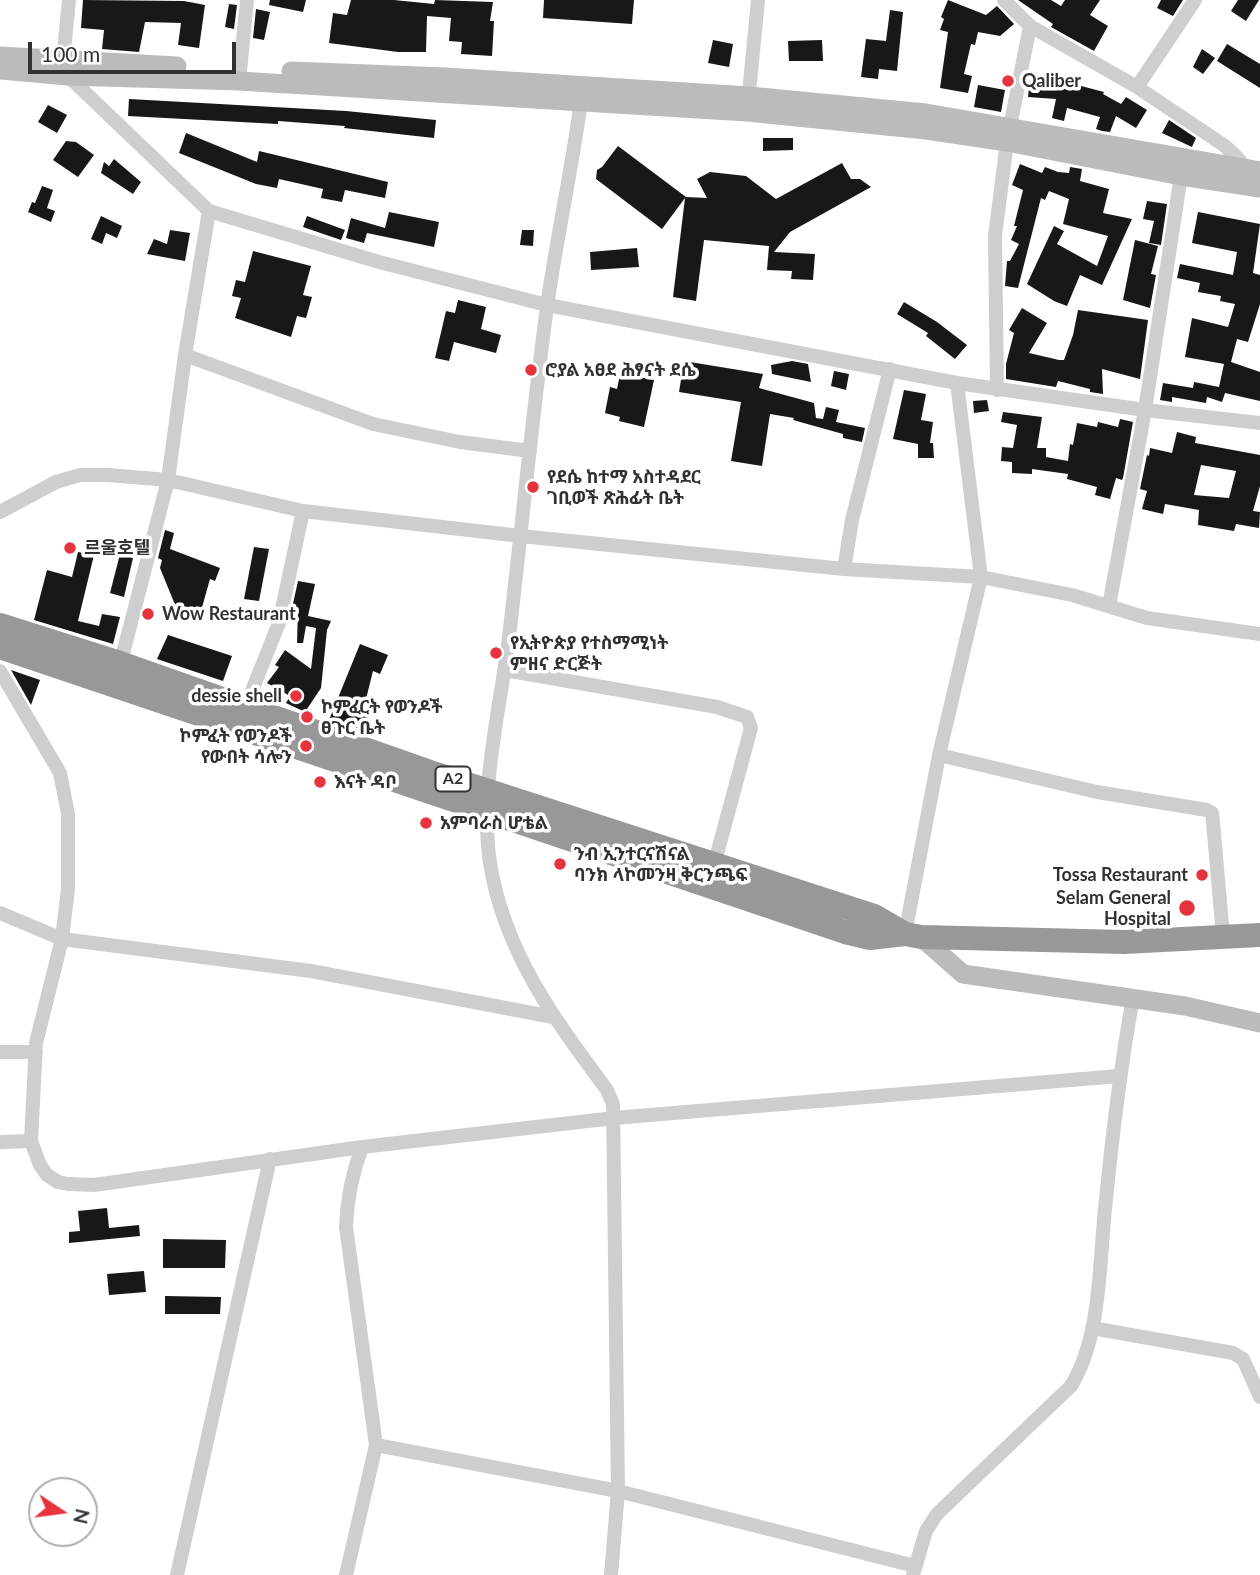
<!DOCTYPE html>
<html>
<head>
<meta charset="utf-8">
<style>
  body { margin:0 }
  #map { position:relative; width:1260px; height:1575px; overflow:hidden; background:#fff; font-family:Lato,sans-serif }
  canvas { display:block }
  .north { position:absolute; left:28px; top:1477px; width:70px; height:70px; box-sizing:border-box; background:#fff; border:2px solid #adadad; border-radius:50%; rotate:103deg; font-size:19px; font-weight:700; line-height:28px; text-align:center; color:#313131 }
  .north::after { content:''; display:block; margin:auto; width:24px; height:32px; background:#e7333e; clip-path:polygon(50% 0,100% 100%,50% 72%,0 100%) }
  .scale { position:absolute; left:28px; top:42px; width:208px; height:32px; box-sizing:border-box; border:4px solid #313131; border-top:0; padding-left:9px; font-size:21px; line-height:24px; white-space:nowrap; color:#313131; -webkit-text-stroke:5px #fff; paint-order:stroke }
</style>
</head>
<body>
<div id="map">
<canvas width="1260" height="1575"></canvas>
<div class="north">N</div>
<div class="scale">100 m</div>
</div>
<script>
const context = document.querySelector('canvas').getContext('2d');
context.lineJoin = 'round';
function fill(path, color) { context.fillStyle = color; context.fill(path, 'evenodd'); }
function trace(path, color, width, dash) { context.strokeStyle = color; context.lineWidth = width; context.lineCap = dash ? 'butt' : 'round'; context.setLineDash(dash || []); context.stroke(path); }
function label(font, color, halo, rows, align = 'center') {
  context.font = font + ' Lato,"Noto Sans Ethiopic","Noto Sans KR",sans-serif'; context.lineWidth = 7; context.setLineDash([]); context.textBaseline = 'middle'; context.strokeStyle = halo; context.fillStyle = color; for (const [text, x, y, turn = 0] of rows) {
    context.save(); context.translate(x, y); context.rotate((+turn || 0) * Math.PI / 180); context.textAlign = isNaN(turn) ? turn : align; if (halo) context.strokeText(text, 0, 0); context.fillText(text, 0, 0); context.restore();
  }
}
fill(new Path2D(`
  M83,0L184,1L205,5L199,48L178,45L181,23L145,22L139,52L102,49L104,30L81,28Z
  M270,0H306L303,12L269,5Z
  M351,0H394L434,4L435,0L493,2L490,21H494L492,56L461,54L462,42L449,41L451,18L427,16L426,52H398L329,43L333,13L347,15Z
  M544,0H634L632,24L543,18Z
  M948,0L986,15L997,6L1014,24L1000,36L978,32L975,45L971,44L964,74L972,76L968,93L940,88L948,32L940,30L944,19L941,17Z
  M1018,0H1051L1061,6L1065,0H1100L1090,15L1108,26L1094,51L1051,27L1053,24Z
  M1161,0H1183L1173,16L1157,8Z
  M1238,0H1259L1246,21L1231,11Z
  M229,4L237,5L234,29L225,27Z
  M256,9L270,12L264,40L253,38Z
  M890,10L903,12L897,71L879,69L878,79L861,77L866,39L886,41Z
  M713,40L733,44L729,67L708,63Z
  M822,40L823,61H789L788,41Z
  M1227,44L1260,64V88L1217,61Z
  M1202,49L1215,58L1203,74L1193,67Z
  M1030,79L1066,82L1104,92L1103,94L1121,104L1126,97L1147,110L1136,128L1116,116L1110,132L1102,131L1096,129L1100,117L1067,108L1064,121L1052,118L1056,99L1028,97Z
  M978,85L1005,90L1001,112L974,107Z
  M129,99L346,111L436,120L434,138L344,128L345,126L278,121V124L128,116Z
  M48,105L67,115L57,133L38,122Z
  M1169,120L1196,138L1192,147L1162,133Z
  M186,133L257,162L259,151L388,182L385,198L345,190L342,202L321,198L323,189L279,179L277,188L256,184L179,153Z
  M763,138H793V150L763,151Z
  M66,141L76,142L94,155L78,177L53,160Z
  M618,146L686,197L707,198L697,179L710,172L746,176L776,199L842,163L851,179H860L871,187L790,232L774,252L815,254L813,280L791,279L792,271L767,270L769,246L704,240L696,301L673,297L685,198L662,229L596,179L597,170L602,167Z
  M114,159L141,182L133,194L101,173L104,162L109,166Z
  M1020,164L1042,173L1045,167L1058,172L1069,173L1070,167L1082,169L1080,181L1109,189L1103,213L1132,219L1102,285L1080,275L1067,306L1054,301L1027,284L1054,226L1064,231L1057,244L1097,266L1108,236L1063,224L1069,199L1049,191L1045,200L1041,198L1018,288L1005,286L1007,261H1010L1019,244L1011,240L1017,226H1014L1023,190L1012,185Z
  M42,186L53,190L47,208L55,211L51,222L28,212L32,202L35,203Z
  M1147,201L1167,204L1161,245L1149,243L1154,221L1143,219Z
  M389,212L439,222L434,247L367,233L364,243L346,238L351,218L385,228Z
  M1198,212L1260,224L1253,273L1260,275V304L1248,342L1237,339L1231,362L1260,372V401L1225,393L1222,402L1207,397L1206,403L1172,397V402L1160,400L1163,383L1193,388L1194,382L1219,387L1224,364L1185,357L1192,318L1228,327L1235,304L1220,301L1221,296L1198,292L1200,283L1177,278L1180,264L1233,275L1237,252L1192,243Z
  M101,216L122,226L117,238L106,233L102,244L91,239Z
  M307,216L345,230L341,240L303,227Z
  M170,230L190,233L185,261L147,254L154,239L167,244Z
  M522,230H534L533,246L520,245Z
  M1135,240L1158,246L1151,274L1156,275L1150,308L1123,300Z
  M637,248L639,267L591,270L590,252Z
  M253,251L311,266L303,295L312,297L306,318L297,316L291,337L235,318L241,298L232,296L236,280L245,282Z
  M458,300L486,307L481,329L501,335L496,353L454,342L449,361L435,358L446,311L455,313Z
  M904,302L937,322L967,345L955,359L926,336L928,333L897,314Z
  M1022,308L1047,323L1029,353L1059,360H1064L1073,335L1078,310L1148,320L1140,379L1102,369L1103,394L1090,392V389L1058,381L1056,387L1006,379V364L1014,333L1009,330Z
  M684,361L763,374L759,388L814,403L816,418L823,419L826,407L839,410L836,422L865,428L862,442L843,438V434L793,420L794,418L770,414L762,466L731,461L741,402L679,392Z
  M792,361L808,364L811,382L772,374L771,365Z
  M621,370L639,373V377L654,380L644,427L619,421L620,417L605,413L610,387L617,389Z
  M834,371L849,374L846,390L831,386Z
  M904,390L926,394L921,420L933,422L930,443H933L934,458H918V444L893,439Z
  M987,400L989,411L974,413L973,401Z
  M1003,412L1042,417L1037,448H1046V457L1068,461L1070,444L1073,445L1077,423L1097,427L1098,422L1118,427L1120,419L1133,422L1123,478L1122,480L1116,478L1110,499L1095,495L1097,487L1067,479L1068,474L1032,469V474L1012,473V462L1001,461L1002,447L1013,448L1017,425L1001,422Z
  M1177,432L1196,437L1195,443L1260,455V486L1253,511L1260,512L1259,528L1236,524L1234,531L1198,525L1199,510L1165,504L1163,514L1142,509L1147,491L1140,489L1147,455L1149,456L1150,448L1172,453ZM1201,465L1236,471L1229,498L1194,495Z
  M165,530L174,533L170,549L220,568L215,581L210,579L199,618L178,612L160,568L162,560L158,558Z
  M254,547L269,549L259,601L244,599Z
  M78,552L94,555L78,621L99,626L102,614L120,617L113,644L34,620L47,570L72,577Z
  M120,554L133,558L124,597L110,593Z
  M298,581L315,584L308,616L331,621L327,630L321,688L305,712L286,703L290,696L267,683L279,667L275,665L285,650L311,669L316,628L306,626L303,643H297L298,609L292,608Z
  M168,635L232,656L223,681L157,659Z
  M360,644L388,655L380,674L373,671L366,699L374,702L364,730L329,720Z
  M11,670L40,680L31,705Z
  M107,1208L109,1228L139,1225L140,1236L69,1243V1232L80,1231L78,1211Z
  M163,1239L226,1240L225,1268H163Z
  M144,1271L146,1292L109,1295L107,1274Z
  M165,1296L221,1297L220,1314H165Z`), '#181818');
trace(new Path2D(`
  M69,0L63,61L68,76L209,211L379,262L547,305L957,383L1145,410L1260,423
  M1004,0L1030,26L1137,87L1225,146C1233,154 1244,161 1244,172
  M239,81L247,0
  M1137,87L1195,0
  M582,93C573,165 557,235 547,307C532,417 522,527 509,637C500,710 479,790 490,863C504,952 555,1020 607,1090L613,1104L618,1491L611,1575
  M748,103L758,0
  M185,355L373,424L460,442L530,451
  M997,390L995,236L1007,142L1030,26
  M0,512L56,482L80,475H108L168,480L303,511L521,536L844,569L981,577L1072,595L1147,618L1260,634
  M844,569L852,520L890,369
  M1109,606L1145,410L1181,176
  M119,669L168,480L185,355L209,211
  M505,670L717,707L747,717L751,728L713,869
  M0,671L60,773L68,814V889L62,939L36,1043L31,1141L40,1165L47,1175L58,1182L68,1184L94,1185L362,1147L614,1118L1119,1076
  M243,713L279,623L303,511
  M939,755L1097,792L1207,810L1212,813L1213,822L1223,936
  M0,913L62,939L311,971L553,1017
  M905,934L939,755L981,577L957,383
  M0,1052H36
  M0,1142L31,1141
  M1092,1328L1233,1353L1243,1359L1260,1397
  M376,1445L618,1491L915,1566
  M177,1575L270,1159
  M346,1575L376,1445L346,1227C347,1198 352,1174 362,1147
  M913,1575L926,1531L937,1514L1071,1386C1101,1337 1099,1266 1105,1209C1112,1138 1120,1068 1133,998`), '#cecece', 14);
trace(new Path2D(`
  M0,56L177,66
  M0,70L68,76L239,81L747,112L926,130L1007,142L1181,176L1260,188
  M291,71L445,77L749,96L926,113L1260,171
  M921,937L963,974L1185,1006L1260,1023`), '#bbb', 19);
trace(new Path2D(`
  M0,625L120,663L436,774L874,916L905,934
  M0,647L845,932L870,938L905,934L921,937L1124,942L1260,935`), '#989898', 24);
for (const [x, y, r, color] of [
  [1008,81,7,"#e7333e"],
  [531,370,7,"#e7333e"],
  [533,487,7,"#e7333e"],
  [70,548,7,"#e7333e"],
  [148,614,7,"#e7333e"],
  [496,653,7,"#e7333e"],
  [296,696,7,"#e7333e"],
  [307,717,7,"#e7333e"],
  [306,746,7,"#e7333e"],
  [320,782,7,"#e7333e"],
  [426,823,7,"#e7333e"],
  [560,864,7,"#e7333e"],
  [1202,875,7,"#e7333e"],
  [1187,908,9,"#e7333e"]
]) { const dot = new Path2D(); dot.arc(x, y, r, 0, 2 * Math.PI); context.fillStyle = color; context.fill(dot); trace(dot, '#fff', 2.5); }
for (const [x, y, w] of [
  [453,779,35]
]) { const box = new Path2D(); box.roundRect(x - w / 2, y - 12.5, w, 25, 5); context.fillStyle = '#fff'; context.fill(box); trace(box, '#313131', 2); }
label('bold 16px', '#313131', null, [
  ["A2",453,779]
]);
label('bold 18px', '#313131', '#fff', [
  ["Qaliber",1022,81],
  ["ሮያል አፀደ ሕፃናት ደሴ",545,370],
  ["የደሴ ከተማ አስተዳደር",547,477],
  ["ገቢወች ጽሕፊት ቤት",547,498],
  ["르울호텔",84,548],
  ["Wow Restaurant",162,614],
  ["የኢትዮጵያ የተስማሚነት",510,643],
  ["ምዘና ድርጅት",510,664],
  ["dessie shell",282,696,"right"],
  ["ኮምፈርት የወንዶች",321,707],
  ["ፀጉር ቤት",321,728],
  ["ኮምፈት የወንዶች",292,736,"right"],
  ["የውበት ሳሎን",292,757,"right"],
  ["እናት ዳቦ",334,782],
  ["አምባራስ ሆቴል",440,823],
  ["ንብ ኢንተርናሽናል",574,854],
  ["ባንክ ላኮመንዛ ቅርንጫፍ",574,875],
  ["Tossa Restaurant",1188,875,"right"],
  ["Selam General",1171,898,"right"],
  ["Hospital",1171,919,"right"]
], 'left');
</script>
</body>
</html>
